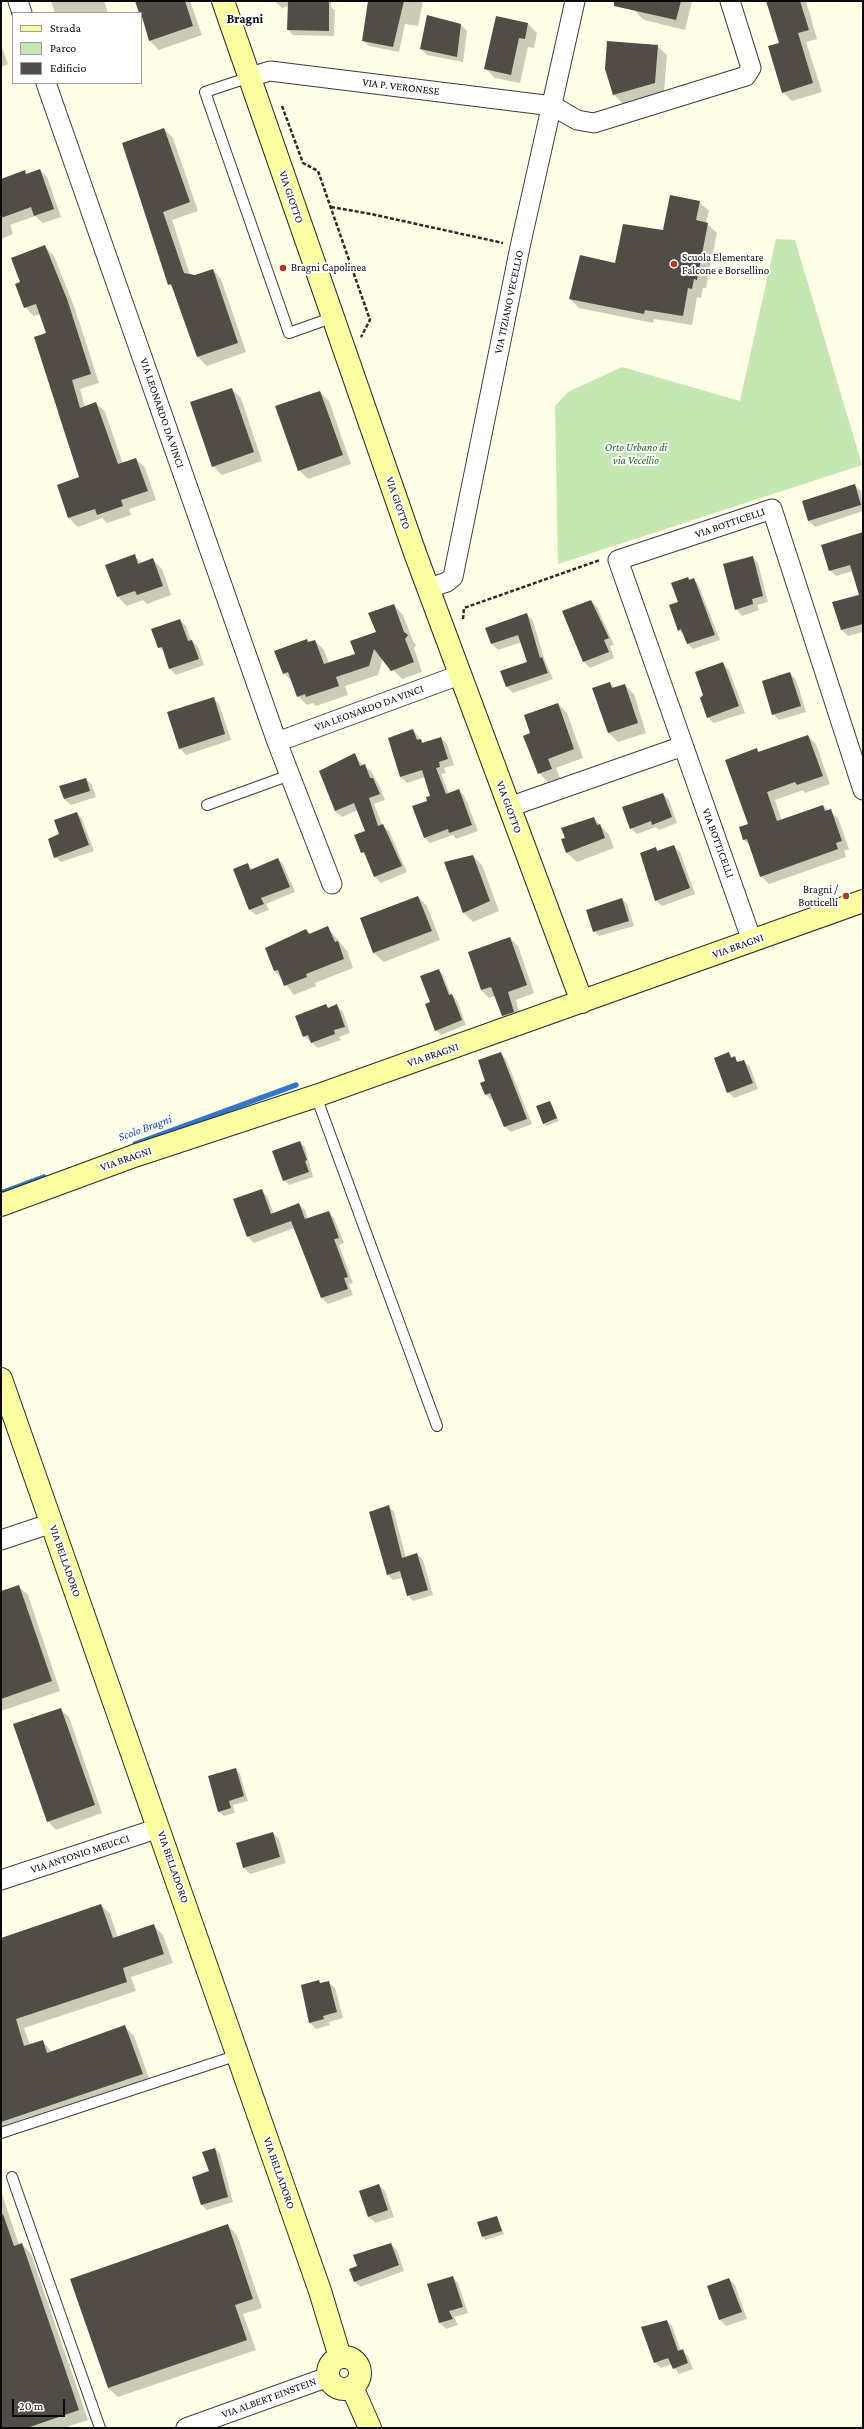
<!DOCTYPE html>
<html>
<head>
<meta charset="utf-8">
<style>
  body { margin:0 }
  #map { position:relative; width:864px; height:2429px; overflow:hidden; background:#fffee6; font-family:"Crimson Pro",serif }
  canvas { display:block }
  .frame { position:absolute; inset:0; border:2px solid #090909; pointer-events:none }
  .legend { position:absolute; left:12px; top:12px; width:130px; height:72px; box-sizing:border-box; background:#fff; border:1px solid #9d9d9d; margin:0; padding:5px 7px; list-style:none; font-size:12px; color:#090909 }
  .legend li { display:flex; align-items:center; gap:8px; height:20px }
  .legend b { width:20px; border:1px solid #9d9d9d }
  .scale { position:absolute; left:12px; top:2399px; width:53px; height:18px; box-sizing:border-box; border:2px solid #090909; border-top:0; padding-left:5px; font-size:12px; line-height:14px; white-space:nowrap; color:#090909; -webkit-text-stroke:3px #fff; paint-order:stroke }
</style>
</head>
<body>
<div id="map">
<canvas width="864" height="2429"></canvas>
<div class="frame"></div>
<ul class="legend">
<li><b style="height:5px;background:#fafea1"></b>Strada</li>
<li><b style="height:11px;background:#c5e7b2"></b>Parco</li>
<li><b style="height:11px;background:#524c46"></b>Edificio</li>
</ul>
<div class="scale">20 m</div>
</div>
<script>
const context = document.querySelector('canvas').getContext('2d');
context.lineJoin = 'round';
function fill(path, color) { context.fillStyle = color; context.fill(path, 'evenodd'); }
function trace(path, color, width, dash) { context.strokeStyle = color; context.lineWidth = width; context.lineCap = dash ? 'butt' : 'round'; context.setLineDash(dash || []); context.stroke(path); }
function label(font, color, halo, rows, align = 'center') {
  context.font = font + ' "Crimson Pro",serif'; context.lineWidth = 4; context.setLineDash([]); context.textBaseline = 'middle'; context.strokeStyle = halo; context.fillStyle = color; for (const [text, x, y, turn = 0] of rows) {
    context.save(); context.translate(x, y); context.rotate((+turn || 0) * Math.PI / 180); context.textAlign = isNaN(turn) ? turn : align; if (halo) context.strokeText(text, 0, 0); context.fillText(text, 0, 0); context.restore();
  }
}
fill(new Path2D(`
  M776,239L795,240L862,465L558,564L555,406L568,392L622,367L740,401Z`), '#c5e7b2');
fill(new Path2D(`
  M51,1H104L108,13H55Z
  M136,1H190L202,35L159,50L150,41Z
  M275,1H331V7L335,10L334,36L293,35L288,30V6L282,8Z
  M370,1H423L418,26L405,24L399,52L369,46L363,40Z
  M637,1H692L685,30L644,20L635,11Z
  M767,1H806L817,39L806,42L822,92L792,101L783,92L780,43Z
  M497,17L528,24L537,33L534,48L528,47L520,83L495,78L485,68Z
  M460,24L467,31L463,62L427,55L421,49Z
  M1,45L8,64L1,67Z
  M657,46L667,55L664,92L623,104L614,95Z
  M164,129L173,138L198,211L172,220L190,275L195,277L213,270L221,279L246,352L207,366L198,357L174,289L169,284L123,144Z
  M40,170L47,177L61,217L43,223L35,216L10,225L13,234L1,239V204Z
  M699,202L709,211L706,223L717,233L706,288H703L701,298L697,297L692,325L654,319L653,323L579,308L570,299L663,231Z
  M45,247L54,256L75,309L99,383L80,389L85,407L96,403L105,412L123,464L136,459L145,468L156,500L129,509L131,515L107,523L102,518L78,527L69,518L80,478L58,413L61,412L47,333L41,314L34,316L25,307L21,283Z
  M231,389L241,398L262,461L222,475L213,466Z
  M320,392L329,401L351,464L308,479L299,470Z
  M855,486L861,491L863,511L815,527L809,521L803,502Z
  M863,533V632L848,636L842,630L834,602L860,594L853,571L836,576L830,570Z
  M134,556L142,563L153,560L162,569L171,595L147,604L143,600L127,606L118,597Z
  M752,557L758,563L768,602L757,605L759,610L742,616L736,609Z
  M688,578L690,580L693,579L698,584L720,640L693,649L688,644L684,635L679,630V603Z
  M591,601L597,607L614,645L610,646L614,658L590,668L584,662Z
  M394,605L403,615L413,641L416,645L414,648L422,672L402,679L383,659L378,675L345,686L348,695L316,706L313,703L307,705L298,696L293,683L284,673L309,643L315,641L324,650L329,663L356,654L377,633Z
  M527,614L533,621L545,661L553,679L513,693L507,687L529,663L522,642L498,650L492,644Z
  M180,620L186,626L191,640L198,647L204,665L176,675L170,669L165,653L159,647Z
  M722,663L729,670L745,713L714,723L707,717L704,695Z
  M790,673L796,680L806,712L779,720L773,714Z
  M610,683L615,688L624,685L634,694L646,733L618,742L609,733Z
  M213,698L219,704L231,740L186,755L180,749Z
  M558,704L567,713L583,758L556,768L560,778L548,782L539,773L532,734Z
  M413,730L424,744L441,738L447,744L454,765L444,768L446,773L441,774L449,794L459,790L465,797L478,831L456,839L453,835L430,843L424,837L428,802L432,796L425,777L407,783L401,777L390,738Z
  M808,736L816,744L830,784L805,793L803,790L775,800L782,821L823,806L838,818L849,849L844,851L846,857L769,884L761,876L751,846L744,840L740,828L749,825L756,749L760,753Z
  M355,755L363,766L371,771L379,785L385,800L374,804L382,825L389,831L407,872L381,883L375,877L368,858L362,852L366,832L358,810L342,817L335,811Z
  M86,779L92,785L96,797L71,805L64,799Z
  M663,794L669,800L677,823L659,830L656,827L637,834L631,828Z
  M77,813L82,819L94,851L61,862L55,857L61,835Z
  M594,818L609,835L614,848L577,862L567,853L562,840Z
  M674,846L680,852L695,894L662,906L656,900V849L659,852Z
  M473,856L482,865L499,911L473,922L463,912L445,863Z
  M278,859L283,864L295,892L266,904L269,910L256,915L250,910L247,864L253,870Z
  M418,897L427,906L440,940L384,962L374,953L361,919Z
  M622,899L627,904L634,926L599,936L594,931Z
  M328,928L347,951L353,968L315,983L316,986L294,995L275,971L306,930L311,934Z
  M510,938L518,946L534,993L516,1000L521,1020L511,1024L503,1016L496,996L489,998L481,990Z
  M438,970L443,975L451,995L457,1000L466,1025L441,1035L436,1030L432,1003Z
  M326,1006L329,1008L337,1006L343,1012L350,1033L339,1037L341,1040L318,1048L304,1036Z
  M728,1053L739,1063L744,1061L750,1067L758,1089L734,1098L728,1092Z
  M501,1054L506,1059L532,1124L511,1132L505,1127L494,1099L491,1100L486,1095L487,1081Z
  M550,1102L559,1121L546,1126L543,1123Z
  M300,1142L305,1147L313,1177L289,1185L284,1180Z
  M261,1190L267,1196L274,1214L299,1205L305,1210L308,1219L328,1212L334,1218L344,1243L339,1245L353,1283L349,1284L353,1295L328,1304L322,1298L294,1228L254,1243L248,1237L235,1199Z
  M389,1507L394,1512L406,1558L417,1554L423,1560L433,1595L413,1601L408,1595L403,1578L393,1580L388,1575Z
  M18,1586L28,1595L60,1691L1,1711V1592Z
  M60,1709L69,1717L102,1813L56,1830L48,1821Z
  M236,1769L240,1774L248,1801L233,1805L235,1813L224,1816L219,1812L210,1776Z
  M273,1833L279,1839L286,1863L250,1874L244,1868L237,1844Z
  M101,1905L110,1914L118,1938L154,1926L163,1935L173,1963L131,1977L136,1991L24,2028L30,2045L42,2041L52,2052L125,2027L134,2036L151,2084L1,2134V1939Z
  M319,1981L321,1984L328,1982L335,1988L343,2018L329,2022L330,2025L316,2029L310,2023Z
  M215,2149L220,2154L233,2202L207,2210L202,2205Z
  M379,2185L385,2191L394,2217L375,2223L369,2217L360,2191Z
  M1,2191L19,2245L22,2244L31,2254L88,2420L63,2428H1Z
  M497,2217L504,2234L485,2240L483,2237Z
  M227,2225L237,2235L262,2308L243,2314L256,2350L118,2397L108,2388Z
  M391,2244L397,2250L404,2271L360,2287L354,2281L358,2267L354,2256Z
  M452,2277L458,2283L468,2313L454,2317L458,2325L446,2329L440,2323L428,2285Z
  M729,2279L735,2285L747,2319L726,2326L720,2320L708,2286Z
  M666,2321L672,2326L681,2351L688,2356L693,2369L679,2374L672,2364L661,2368L655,2362Z`), '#0003');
trace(new Path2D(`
  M135,1144L296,1085
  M1,1193L44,1177`), '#3476cb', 5.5);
fill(new Path2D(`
  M135,1H185L193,26L149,41L141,13H139Z
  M288,1H329V31L287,30Z
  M368,1H404L393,47L362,41Z
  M614,1H681L676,20L614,6Z
  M766,1H800L809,30L798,33L813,83L782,93L768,46L779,43Z
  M427,15L461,24L457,57L420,49Z
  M496,16L528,23L525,39L519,38L511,75L484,69Z
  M607,41L658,45L655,83L613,95L605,69Z
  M164,128L190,202L163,212L184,273L195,275L213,269L238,343L197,357L171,284L168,285L122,143Z
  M40,169L54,209L34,216L31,207L1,218V179L25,170L26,174Z
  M670,195L700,201L696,220L708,223L697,280L694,279L692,289L688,288L683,316L645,310L644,314L569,299L580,255L615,263L623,224L663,230Z
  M45,245L67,299L91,374L72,380L80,408L96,402L118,464L136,458L148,491L121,500L123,506L97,515L95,509L68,518L57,485L79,477L34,337L46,333L36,304L24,308L15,284L20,282L11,258Z
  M232,388L254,452L212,467L190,402Z
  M320,391L343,455L298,471L275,406Z
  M855,484L861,505L808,521L802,501Z
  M863,532V624L841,630L832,602L859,595L850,565L829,571L821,545Z
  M135,554L138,564L153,558L163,586L137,595L135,591L117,597L105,565Z
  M753,556L763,596L752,599L753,604L735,610L723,564Z
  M688,577L689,580L694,578L715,635L687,644L681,629L678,631L669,605L678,602L671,583Z
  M591,600L609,638L604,640L609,652L583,662L562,611Z
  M394,604L404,632L408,635L405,639L414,662L391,671L374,649L369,666L336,677L339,686L306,697L305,694L297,697L288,672L283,674L274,651L307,639L308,642L315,640L324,664L355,654L350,641L376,632L368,613Z
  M527,613L540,658L542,657L548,673L506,687L500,671L527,662L518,635L491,644L485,628Z
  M180,619L188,641L192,640L199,659L169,669L162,647L158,648L151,629Z
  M723,662L739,706L707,718L700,698L703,695L695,672Z
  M790,672L801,706L772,715L762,681Z
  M610,682L612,688L625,684L638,723L608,733L592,688Z
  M214,697L225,734L179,749L167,712Z
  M558,703L574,749L548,759L552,769L538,774L523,736L530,733L524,715Z
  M413,729L417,740L421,739L422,743L441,737L448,759L439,762L440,767L436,768L446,794L459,789L472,825L449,833L448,829L424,838L412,806L427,801L426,797L430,796L422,770L400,777L388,738Z
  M808,735L823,776L797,785L795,782L767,792L777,821L823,805L825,811L831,809L842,841L836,843L838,849L760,877L747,839L743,840L739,827L748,824L725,760L757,748L758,752Z
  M355,753L360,766L365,764L370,778H373L380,794L369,798L378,826L383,824L402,866L374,877L364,852L361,853L354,835L365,831L354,803L335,811L319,771Z
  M86,778L90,791L64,799L59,786Z
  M663,793L672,817L652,825L651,821L630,829L622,807Z
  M77,812L89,845L54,858L48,839L59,834L54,820Z
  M594,817L597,825L600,824L605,838L566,853L561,839L565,838L561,828Z
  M674,845L690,888L655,901L640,853L656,847L657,851Z
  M473,855L490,901L463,913L444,862Z
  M278,858L290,887L261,898L264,904L249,910L233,869L248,863L250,870Z
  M418,896L432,931L373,953L360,918Z
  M622,898L629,921L593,932L586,910Z
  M328,926L335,942L338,941L344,959L306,974L307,977L284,986L278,970L274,971L265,948L306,929L309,934Z
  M510,937L527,985L508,992L514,1012L502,1016L491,987L481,990L468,952Z
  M439,969L449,995L452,994L462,1020L435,1031L425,1004L430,1002L420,976Z
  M326,1004L328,1008L337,1004L345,1027L334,1030L335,1034L311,1043L308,1035L303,1037L295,1016Z
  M501,1052L527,1119L504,1127L490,1093L485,1095L480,1083L485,1081L478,1060Z
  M729,1052L731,1058L735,1056L737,1062L744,1060L753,1083L727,1093L714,1058Z
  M550,1101L557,1118L543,1124L536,1106Z
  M300,1141L307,1160L305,1161L309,1172L283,1181L272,1151Z
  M262,1189L271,1214L299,1203L305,1219L329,1211L339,1238L334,1239L348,1277L344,1278L348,1289L321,1298L291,1221L247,1237L233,1199Z
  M389,1505L402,1558L417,1553L428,1590L407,1596L400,1571L387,1575L369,1512Z
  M19,1585L52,1681L1,1699V1591Z
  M61,1708L95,1805L47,1822L13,1724Z
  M236,1768L244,1796L229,1801L231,1808L218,1812L208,1776Z
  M273,1832L280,1857L243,1868L236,1843Z
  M101,1904L113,1938L154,1924L164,1954L123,1968L127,1982L16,2019L24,2046L43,2040L47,2053L125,2025L143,2074L1,2122V1938Z
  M319,1980L320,1983L329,1981L337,2012L323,2016L324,2019L309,2023L301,1985Z
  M215,2148L228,2197L201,2205L192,2177L209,2171L202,2152Z
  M379,2184L388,2210L368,2217L359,2191Z
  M3,2214L14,2246L22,2243L79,2410L27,2428H1V2215Z
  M497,2216L502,2231L482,2237L477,2222Z
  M228,2224L253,2299L235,2305L247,2340L108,2388L70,2279Z
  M391,2243L399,2265L354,2282L349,2269L357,2266L353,2255Z
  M453,2276L463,2307L449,2311L453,2319L439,2323L427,2284Z
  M729,2278L742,2312L719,2320L707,2286Z
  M667,2320L678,2351L683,2349L688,2363L673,2369L668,2358L654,2363L641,2327Z`), '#524c46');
const lane = new Path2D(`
  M250,77L205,92L289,333L334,317
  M207,805L290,775
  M316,1096L437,1426
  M1,2133L238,2055
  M12,2177L100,2428`);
const street = new Path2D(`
  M18,1L22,13
  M250,77L270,71L553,106L577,120L594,123L746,76L751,68L730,1
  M46,83L277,742L332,884
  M429,588L447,582L453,577L520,247L575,1
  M277,742L454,677H462
  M509,807L683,746
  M752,941L618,560L772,509L863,790
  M1,1540L52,1523
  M1,1880L159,1828
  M186,2428L328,2377`);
const secondary = new Path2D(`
  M223,1L415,553L582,1002
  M1,1205L134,1156L316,1096L863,901
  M1,1379L320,2291L340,2357
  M328 2373a16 16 0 1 1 32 0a16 16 0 1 1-32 0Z
  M352,2387L370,2428`);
trace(lane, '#3c3c3c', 12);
trace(street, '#3c3c3c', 21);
trace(secondary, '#2b2b2b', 24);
trace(new Path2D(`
  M282,106L303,163L318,171L370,320L361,337
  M331,207L371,214L503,243
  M463,619L464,608L600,560`), '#2b2b2b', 2.5, [4, 2]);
trace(lane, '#fff', 10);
trace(street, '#fff', 19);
trace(secondary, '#fafea1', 22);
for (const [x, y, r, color] of [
  [674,264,4,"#b63524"],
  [283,268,4,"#b63524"],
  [846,896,4,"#b63524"]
]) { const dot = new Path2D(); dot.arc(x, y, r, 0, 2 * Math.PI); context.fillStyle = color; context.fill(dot); trace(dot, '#fff', 1.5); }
label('11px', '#090909', '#fff', [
  ["VIA P. VERONESE",401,87,7],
  ["VIA GIOTTO",291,197,71],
  ["VIA TIZIANO VECELLIO",509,302,-78],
  ["VIA LEONARDO DA VINCI",162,413,71],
  ["VIA GIOTTO",398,503,71],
  ["VIA BOTTICELLI",730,523,-19],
  ["VIA LEONARDO DA VINCI",369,708,-20],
  ["VIA GIOTTO",509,807,70],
  ["VIA BOTTICELLI",718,843,70],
  ["VIA BRAGNI",738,946,-20],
  ["VIA BRAGNI",433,1055,-19],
  ["VIA BRAGNI",126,1159,-19],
  ["VIA BELLADORO",65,1561,71],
  ["VIA ANTONIO MEUCCI",80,1854,-18],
  ["VIA BELLADORO",173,1867,71],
  ["VIA BELLADORO",279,2173,71],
  ["VIA ALBERT EINSTEIN",269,2398,-20]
]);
label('11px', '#090909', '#fff', [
  ["Scuola Elementare",682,258],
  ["Falcone e Borsellino",682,271],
  ["Bragni Capolinea",291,268],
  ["Bragni /",838,890,"right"],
  ["Botticelli",838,903,"right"]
], 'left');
label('italic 11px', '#1f5f1c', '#fff', [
  ["Orto Urbano di",636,448],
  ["via Vecellio",636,461]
]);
label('italic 12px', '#164a98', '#fff', [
  ["Scolo Bragni",145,1128,-20]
]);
label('bold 13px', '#090909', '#fff', [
  ["Bragni",245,19]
]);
</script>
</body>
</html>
